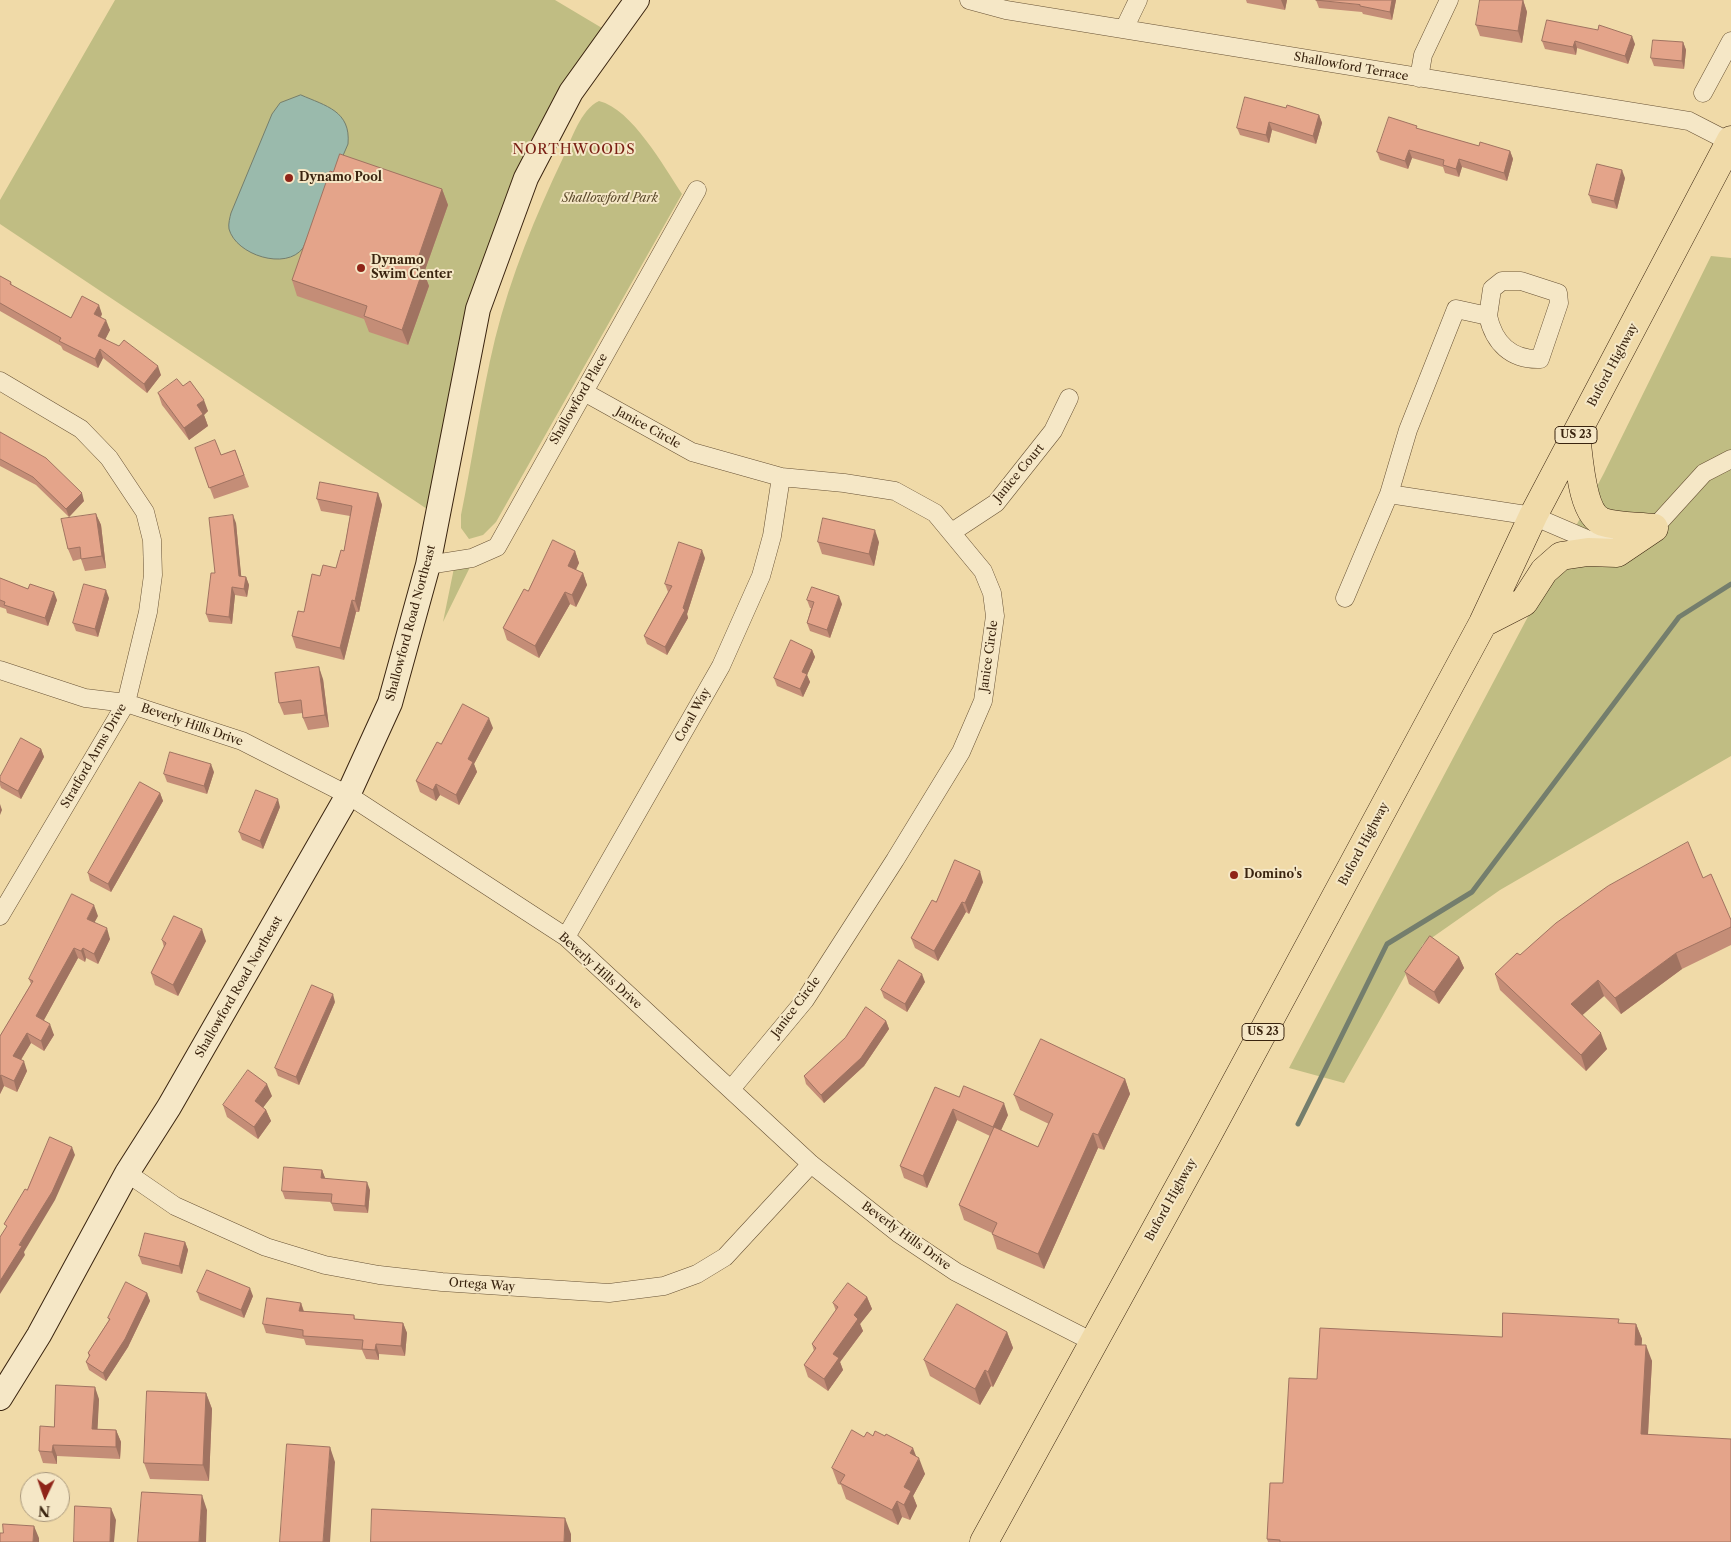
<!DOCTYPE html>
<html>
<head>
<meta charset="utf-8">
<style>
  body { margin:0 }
  #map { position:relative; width:1731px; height:1542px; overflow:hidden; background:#f0daa8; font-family:"Libre Caslon Text",serif }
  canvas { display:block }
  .north { position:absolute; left:20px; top:1472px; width:50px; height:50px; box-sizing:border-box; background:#f5e7c6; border:1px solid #aa997d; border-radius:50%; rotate:183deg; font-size:14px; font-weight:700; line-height:20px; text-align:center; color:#3a240f }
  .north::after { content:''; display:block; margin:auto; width:18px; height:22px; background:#8f2418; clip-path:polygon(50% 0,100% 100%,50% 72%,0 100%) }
</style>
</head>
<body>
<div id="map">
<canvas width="1731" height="1542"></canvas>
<div class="north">N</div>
</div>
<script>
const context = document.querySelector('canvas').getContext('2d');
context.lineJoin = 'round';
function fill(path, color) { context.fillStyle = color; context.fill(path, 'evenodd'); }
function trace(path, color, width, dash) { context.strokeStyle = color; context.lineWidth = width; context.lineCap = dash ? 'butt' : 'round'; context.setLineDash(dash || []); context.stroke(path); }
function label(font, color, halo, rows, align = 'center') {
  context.font = font + ' "Libre Caslon Text",serif'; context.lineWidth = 4; context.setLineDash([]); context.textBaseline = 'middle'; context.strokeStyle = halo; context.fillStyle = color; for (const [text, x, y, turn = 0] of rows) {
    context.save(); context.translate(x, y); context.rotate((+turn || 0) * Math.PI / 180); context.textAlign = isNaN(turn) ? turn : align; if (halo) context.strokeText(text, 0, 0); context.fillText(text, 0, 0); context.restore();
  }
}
fill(new Path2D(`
  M115,0H555L607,31L537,164L473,333L445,521L0,224V200Z
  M599,101C632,109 664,167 682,194L496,522L483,535L469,539L461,528V515C473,456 481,397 495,339C511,275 535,217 563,158C571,140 581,109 599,101Z
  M1711,256L1731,258V756L1500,890L1423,944L1344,1083L1289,1068L1604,473Z
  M472,563L443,622L454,568Z`), '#c0bd83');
const water = new Path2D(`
  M301,95C326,106 351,111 348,144L303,248C286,271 236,255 229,229C228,224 230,217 231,213L272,114L280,103Z`);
fill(water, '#9abaac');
trace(water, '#747e6d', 1);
trace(new Path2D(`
  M1298,1124L1387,944L1472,892L1679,617L1731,584`), '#747e6d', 5);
const street = new Path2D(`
  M969,0L1006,10L1689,121L1730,142
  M1125,27L1138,0
  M1419,78L1423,55L1449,0
  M1703,93L1731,41
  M0,381L81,429L109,458L145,512L152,540L153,575L148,612L126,703L0,916
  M584,392L692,452L781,477L844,483L895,491L935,513L983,571L992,593L995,616L983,701L961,752L895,860L805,1000L732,1088
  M1389,494L1408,430L1456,309L1488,316C1494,343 1511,360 1540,359L1559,303L1558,293L1521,281H1502L1492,289L1488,316
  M952,532L996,503L1053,431L1069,398
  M428,565L472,558L497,547L697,190
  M1345,598L1389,494L1533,516L1589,540L1654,528L1704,473L1731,459
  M0,670L85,698L126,703L242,741L348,795L566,937L811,1164L898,1233L956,1272L1093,1342
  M566,937L721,666L761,576L772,536L781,477
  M127,1173L175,1206L266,1247L325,1265L379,1275L442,1282L609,1293L664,1286L697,1274L725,1257L811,1164`);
const secondary = new Path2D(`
  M0,1398L39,1335L127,1173L169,1107L348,795L390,703L428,565L478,309L526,178L571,92L637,0`);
const primary = new Path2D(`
  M1576,436C1579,456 1581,514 1603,522C1618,527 1638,526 1654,528
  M1483,623L1524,602L1544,571L1561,556L1588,552L1617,553L1654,528
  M984,1542L1207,1136L1483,623L1533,516L1731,140`);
trace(street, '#685235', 19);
trace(secondary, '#3a240f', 26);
trace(primary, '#3a240f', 29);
trace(street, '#f5e7c6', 18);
trace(secondary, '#f5e7c6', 24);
trace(primary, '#f0daa8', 28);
fill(new Path2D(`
  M1246,0H1287L1285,10L1247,3Z
  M1316,0H1396L1392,20L1363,14L1362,12L1319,8Z
  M1523,0L1527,12L1522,43L1480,36L1476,25Z
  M1547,20L1635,44L1628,64L1577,48L1576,55L1545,49L1542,41Z
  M1683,42L1686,50L1684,69L1654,66L1651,58Z
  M1286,108L1319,115L1322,123L1316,144L1272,130L1269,143L1240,135L1237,128Z
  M1418,129L1479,146L1510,151L1513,159L1507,181L1462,167L1459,177L1445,173L1443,167L1412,158L1408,169L1380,160L1377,152Z
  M333,172L442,189L448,205L424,273L429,286L408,345L369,332L364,319L297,296L292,280Z
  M1625,178L1617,209L1592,203L1589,195Z
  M0,276L11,282L12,286L71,318L102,314L101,317L110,330L105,339L161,375L147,393L103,358L98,368L63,350L61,346L0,311Z
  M183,386L208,411L204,415L208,426L189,440L162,405L158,393Z
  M0,432L84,501L69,517L36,485L0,466Z
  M195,448L221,455L235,450L249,487L214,499Z
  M378,493L382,505L359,612H356L344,660L296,648L292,636L304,612L336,568L344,551L350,516L321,511L317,499Z
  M96,514L101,525L106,568L85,571L81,559L73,561L68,549Z
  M236,523L241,576L246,577L249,585L247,597L235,595L232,624L209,622L206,614L215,573Z
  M818,542H879L874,566L822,554Z
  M575,551L579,563L576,570L583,573L587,585L576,607L570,604L539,658L507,640L503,628L528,591Z
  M705,558L687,614L688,618L667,655L647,644L644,636L668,592L665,584Z
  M0,578L57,600L48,626L7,613L6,609L0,607Z
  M109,598L98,637L76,631L73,623Z
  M807,600L842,604L830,638L810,631L807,623L811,608H810Z
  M812,650L815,657L807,675L810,682L803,697L777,686L774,678Z
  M323,679L329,727L308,730L303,718V713L284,715L279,703Z
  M493,728L474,764L477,772L459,805L440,795L436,801L420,792L416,781L441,744Z
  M41,749L44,757L21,799L1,788L0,785V777Z
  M214,772L207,794L167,782L164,774Z
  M160,793L163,801L111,892L90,881L88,873Z
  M280,807L263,849L242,840L239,832Z
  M1703,878L1731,920V945L1682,969L1621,1014L1604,996L1582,1015L1607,1049L1586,1071L1500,990L1495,974L1520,955Z
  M983,882L969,914L966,912L938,961L915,948L911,938L936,902Z
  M98,916L94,922L110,939L98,964L86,958L85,962L78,958L44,1020L54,1035L44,1051L31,1043L21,1060L27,1071L17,1092L4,1086L0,1094V1036L31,984L29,979Z
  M162,940L206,941L178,996L155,985L151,973L164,947Z
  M1459,957L1464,968L1439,1004L1409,984L1405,972Z
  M925,982L907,1012L884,998L881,990Z
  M335,1002L299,1085L278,1076L275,1068Z
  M886,1021L889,1029L864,1066L824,1103L806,1084L804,1076Z
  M1125,1079L1130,1094L1104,1150L1098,1148L1044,1269L997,1249L992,1233L964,1220L959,1205L990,1136L957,1120L927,1188L904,1178L900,1166L959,1097L1008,1115L1001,1130L1038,1147L1049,1124L1020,1110L1014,1095Z
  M272,1096L263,1107L266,1110L271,1121L258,1139L227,1117L223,1105Z
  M322,1170L325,1178L370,1190L368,1213L334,1211L331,1202L285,1199L282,1191Z
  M185,1242L188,1250L182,1274L142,1264L139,1256Z
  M197,1292L253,1296L244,1318L200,1300Z
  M147,1293L150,1301L128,1347L106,1381L89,1370L86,1362L89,1357L88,1353L109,1320L108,1318Z
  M867,1297L872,1309L860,1324L863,1331L840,1362L843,1370L828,1391L808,1377L804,1365L814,1351L812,1344L836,1311L833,1303Z
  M301,1303L304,1311L354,1315L355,1319L403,1323L407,1333L405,1356L379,1354V1360L366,1359L362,1350L306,1345L304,1339L266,1333L263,1324Z
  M1620,1323L1636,1324L1642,1339L1641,1345L1652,1361L1648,1435L1731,1542H1268L1267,1539L1283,1483L1317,1379L1502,1337Z
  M1007,1332L1013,1348L993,1387L991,1386L980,1405L930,1376L924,1360Z
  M206,1393L212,1409L209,1481L150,1479L144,1463Z
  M99,1399L97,1429L116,1430L121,1442L120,1459L57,1456V1464L43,1463L39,1451L54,1427Z
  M916,1456L925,1474L913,1496L917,1506L910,1520L902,1517L898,1525L846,1499L841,1485L838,1484L832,1468Z`), '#c48d77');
fill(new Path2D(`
  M1281,0H1287L1285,10Z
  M1392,0H1396L1392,20L1390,12Z
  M1523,0L1527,12L1522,43L1518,31Z
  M1632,36L1635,44L1628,64L1625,56Z
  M1575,41L1577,48L1576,55L1573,47Z
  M1683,42L1686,50L1684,69L1682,61Z
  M1319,115L1322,123L1316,144L1313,136Z
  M1269,122L1272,130L1269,143L1266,135Z
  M1409,150L1412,158L1408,169L1405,161Z
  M1510,151L1513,159L1507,181L1504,173Z
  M1459,159L1462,167L1459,177L1456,169Z
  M1622,170L1625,178L1617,209L1614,201Z
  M442,189L448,205L424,273L429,286L408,345L402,330L415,267Z
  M99,305L102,314L97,323L94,314Z
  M106,320L110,330L102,346L98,336Z
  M100,349L103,358L98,368L95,359Z
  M158,366L161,375L147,393L144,384Z
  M204,400L208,411L204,415L208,426L189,440L184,428L197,405Z
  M82,493L84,501L69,517L66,509Z
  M378,493L382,505L359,612L355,601Z
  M96,514L101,525L106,568L102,556Z
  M233,515L236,523L242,584L239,576Z
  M875,530L879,542L874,566L869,554Z
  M702,550L705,558L687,614L688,618L667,655L665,647L683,608Z
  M575,551L579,563L572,577L568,566Z
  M583,573L587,585L576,607L572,595Z
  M246,577L249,585L247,597L244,589Z
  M232,587L235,595L232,624L229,617Z
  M106,590L109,598L98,637L95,629Z
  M54,592L57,600L48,626L45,618Z
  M565,592L570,604L539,658L535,646Z
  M839,596L842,604L830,638L827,630Z
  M352,600L356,612L344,660L340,648Z
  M812,650L815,657L807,675L810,682L803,697L800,689L802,672Z
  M319,667L323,679L329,727L325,715Z
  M489,718L493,728L474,764L477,772L459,805L456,795L468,759Z
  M41,749L44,757L21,799L18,791Z
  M211,764L214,772L207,794L204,786Z
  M436,784L440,795L436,801L433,790Z
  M160,793L163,801L111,892L108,884Z
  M278,799L280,807L263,849L260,841Z
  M0,804L2,810L0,815Z
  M980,871L983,882L969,914L965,903Z
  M962,902L966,912L938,961L934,951Z
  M94,905L98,916L91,929L87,919Z
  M107,928L110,939L98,964L94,954Z
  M202,929L206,941L178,996L173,985Z
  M74,948L78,958L40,1027L36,1016Z
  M83,948L86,958L85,962L81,951Z
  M1676,953L1682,969L1621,1014L1615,998Z
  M1459,957L1464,968L1439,1004L1434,992Z
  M922,974L925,982L907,1012L905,1004Z
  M1598,980L1604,996L1577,1020L1571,1004Z
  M333,994L335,1002L299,1085L296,1077Z
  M886,1021L889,1029L864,1066L824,1103L821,1095Z
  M50,1024L54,1035L44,1051L41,1041Z
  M27,1033L31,1043L17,1066L13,1056Z
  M1601,1033L1607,1049L1586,1071L1581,1055Z
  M24,1061L27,1071L17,1092L14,1081Z
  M1,1075L4,1086L0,1094V1076Z
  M1125,1079L1130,1094L1104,1150L1098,1135Z
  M267,1084L272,1096L259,1113L255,1101Z
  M1004,1103L1008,1115L997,1139L993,1127Z
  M953,1109L957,1120L927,1188L923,1176Z
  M266,1110L271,1121L258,1139L254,1127Z
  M1093,1133L1098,1148L1044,1269L1038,1254Z
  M72,1147L75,1155L55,1200L24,1252L25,1255L0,1294V1281Z
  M322,1170L325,1178H321Z
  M367,1182L370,1190L368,1213L365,1206Z
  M185,1242L188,1250L182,1274L179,1266Z
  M250,1288L253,1296L244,1318L241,1310Z
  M147,1293L150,1301L128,1347L106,1381L103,1373Z
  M867,1297L872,1309L860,1324L863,1331L840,1362L843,1370L828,1391L824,1379L833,1354L854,1315Z
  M301,1303L304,1313L299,1311Z
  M403,1323L407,1333L405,1356L401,1346Z
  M1636,1324L1642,1339L1641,1361L1635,1345Z
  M1007,1332L1013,1348L993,1387L988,1372Z
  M376,1344L379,1354V1360L375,1350Z
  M1646,1345L1652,1361L1647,1450L1641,1434Z
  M985,1370L991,1386L980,1405L975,1389Z
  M95,1387L99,1399L97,1441L92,1429Z
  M206,1393L212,1409L209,1481L203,1465Z
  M116,1430L121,1442L120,1459L116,1447Z
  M53,1445L57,1456V1464L52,1452Z
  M330,1447L335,1462L330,1542H323Z
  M913,1448L918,1461L919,1458L925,1474L913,1496L917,1506L910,1520L904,1505V1487L910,1453Z
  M202,1495L207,1510L206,1542H199Z
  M897,1501L902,1517L898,1525L892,1510Z
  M111,1508L116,1520L114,1542H110Z
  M565,1518L571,1534V1542H564Z
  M34,1526L39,1538V1542H33Z`), '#a07361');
const building = new Path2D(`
  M1316,0H1392L1390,12L1360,6V5Z
  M1480,0H1523L1518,31L1476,25Z
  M1547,20L1598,30L1599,25L1632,36L1625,56L1575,41L1573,47L1542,41Z
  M1653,40L1683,42L1682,61L1651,58Z
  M1245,97L1286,108L1287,105L1319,115L1313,136L1269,122L1266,135L1237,128Z
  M1389,117L1417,126L1416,128L1479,146L1480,142L1510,151L1504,173L1459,159L1456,169L1443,165L1444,160L1409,150L1405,161L1377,152Z
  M340,154L442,189L415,267L423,270L402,330L364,316L367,306L292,280L330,171L333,172Z
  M1597,164L1622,170L1614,201L1589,195Z
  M0,276L11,282L10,284L71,318L82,296L99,305L94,314L106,320L98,336L119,346L124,340L158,366L144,384L100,349L95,359L59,341L61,338L0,303Z
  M177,379L183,386L190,381L204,400L197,405L203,414L184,428L158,393Z
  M0,432L46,458L82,493L66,509L33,477L0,459Z
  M215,440L221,455L235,450L244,475L209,488L195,448Z
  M320,482L378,493L355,601L352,600L340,648L292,636L298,611L304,612L312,574L320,576L323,565L336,568L341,550L344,551L352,506L317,499Z
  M96,514L102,556L81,559L80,547L68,549L61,519Z
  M233,515L239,576L246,577L244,589L232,587L229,617L206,614L211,573H215L209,518Z
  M823,518L875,530L869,554L818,542Z
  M553,540L575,551L568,566L583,573L572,595L565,592L535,646L503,628L524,589L528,591Z
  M679,542L702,550L683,608L685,610L665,647L644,636L672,586L665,584Z
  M0,578L28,589L30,584L54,592L45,618L4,605L5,602L0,600Z
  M84,584L106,590L95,629L73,623Z
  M812,587L839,596L827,630L807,623L814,602L807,600Z
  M791,640L812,650L802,672L807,674L800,689L774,678Z
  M319,667L325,715L303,718L301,700L279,703L275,673Z
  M463,704L489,718L468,759L473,762L456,795L436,784L433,790L416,781L437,742L441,744Z
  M21,738L41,749L18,791L0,781V777Z
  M170,752L211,764L204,786L164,774Z
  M140,782L160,793L108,884L88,873Z
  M256,790L278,799L260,841L239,832Z
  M1688,842L1703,878L1711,874L1731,920V927L1676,953L1615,998L1598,980L1571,1004L1601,1033L1581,1055L1495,974L1517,953L1520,955L1556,923L1608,886Z
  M955,860L980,871L965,903L962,902L934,951L911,938L932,900L936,902Z
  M72,894L94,905L87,919L107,928L94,954L83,948L81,951L74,948L36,1016L50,1024L41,1041L27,1033L13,1056L24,1061L14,1081L1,1075L0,1076V1036L33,981L29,979Z
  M174,916L202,929L173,985L151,973L166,943L162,940Z
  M1430,936L1459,957L1434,992L1405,972Z
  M899,960L922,974L905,1004L881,990Z
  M312,985L333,994L296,1077L275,1068Z
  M866,1007L886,1021L861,1058L821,1095L804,1076L845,1038Z
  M1041,1039L1125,1079L1098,1135L1093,1133L1038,1254L992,1234L997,1223L959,1205L994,1127L1038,1147L1053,1114L1014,1095Z
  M248,1070L267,1084L255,1101L266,1110L254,1127L223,1105Z
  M964,1086L1004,1103L993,1127L953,1109L923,1176L900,1166L935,1087L959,1097Z
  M50,1137L72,1147L52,1192L19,1245L22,1246L0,1281V1237L7,1226L4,1224L25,1189L27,1190Z
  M284,1167L322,1170L321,1178L367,1182L365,1206L331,1203L332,1194L282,1191Z
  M145,1233L185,1242L179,1266L139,1256Z
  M207,1270L250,1288L241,1310L197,1292Z
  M126,1282L147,1293L125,1339L103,1373L86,1362L90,1355L88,1353L110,1319L108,1318Z
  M848,1283L867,1297L854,1315L858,1319L833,1354L839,1358L824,1379L804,1365L816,1348L812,1344L838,1307L833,1303Z
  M267,1298L301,1303L299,1311L354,1315V1319L403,1323L401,1346L376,1344L375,1350L362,1349L363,1340L303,1336V1330L263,1324Z
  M957,1304L1007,1332L988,1372L985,1370L975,1389L924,1360Z
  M1503,1313L1619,1319L1618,1323L1636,1324L1635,1345H1646L1641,1434L1731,1439V1542H1280V1540L1267,1539L1270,1483H1283L1289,1378L1317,1379L1320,1328L1502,1337Z
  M56,1385L95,1387L92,1429L116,1430V1447L53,1445L52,1452L39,1451L40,1426L54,1427Z
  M147,1391L206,1393L203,1465L144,1463Z
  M852,1430L864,1437L867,1432L873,1436L875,1431L885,1436L886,1434L913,1448L910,1453L919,1458L904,1487L911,1491L904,1505L897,1501L892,1510L840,1483L845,1475L832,1468Z
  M287,1444L330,1447L323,1542H280Z
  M142,1492L202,1495L199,1542H138Z
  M75,1506L111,1508L110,1542H74Z
  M372,1509L565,1518L564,1542H371Z
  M3,1524L34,1526L33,1542H0V1533H3Z`);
fill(building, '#e4a48a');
trace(building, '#a07361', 1);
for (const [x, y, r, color] of [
  [289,178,5,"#8f2418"],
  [361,268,5,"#8f2418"],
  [1234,875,5,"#8f2418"]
]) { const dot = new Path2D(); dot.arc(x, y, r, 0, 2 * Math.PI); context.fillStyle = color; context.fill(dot); trace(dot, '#f5e7c6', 2); }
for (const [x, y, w] of [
  [1576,435,42],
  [1263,1032,42]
]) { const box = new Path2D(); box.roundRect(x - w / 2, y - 8.5, w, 17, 4); context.fillStyle = '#f5e7c6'; context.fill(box); trace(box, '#3a240f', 1); }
label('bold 11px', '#3a240f', null, [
  ["US 23",1576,435],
  ["US 23",1263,1032]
]);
label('12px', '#3a240f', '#f5e7c6', [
  ["Shallowford Terrace",1351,67,10],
  ["Buford Highway",1613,365,-62],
  ["Shallowford Place",579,399,-60],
  ["Janice Circle",648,428,29],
  ["Janice Court",1019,473,-50],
  ["Shallowford Road Northeast",411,623,-75],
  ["Janice Circle",989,656,-82],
  ["Coral Way",693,715,-61],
  ["Beverly Hills Drive",192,725,19],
  ["Stratford Arms Drive",94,756,-60],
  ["Buford Highway",1364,844,-62],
  ["Beverly Hills Drive",600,971,42],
  ["Shallowford Road Northeast",239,987,-60],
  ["Janice Circle",796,1007,-53],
  ["Buford Highway",1171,1200,-61],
  ["Beverly Hills Drive",906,1236,36],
  ["Ortega Way",482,1285,4]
]);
label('bold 12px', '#3a240f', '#f5e7c6', [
  ["Dynamo Pool",299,178],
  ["Dynamo",371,261],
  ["Swim Center",371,275],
  ["Domino's",1244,875]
], 'left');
label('italic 12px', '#5c4a2c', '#f5e7c6', [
  ["Shallowford Park",610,199]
]);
context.letterSpacing = '1px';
label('14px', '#7a1f14', '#f5e7c6', [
  ["NORTHWOODS",574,150]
]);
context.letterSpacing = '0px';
</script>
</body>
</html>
